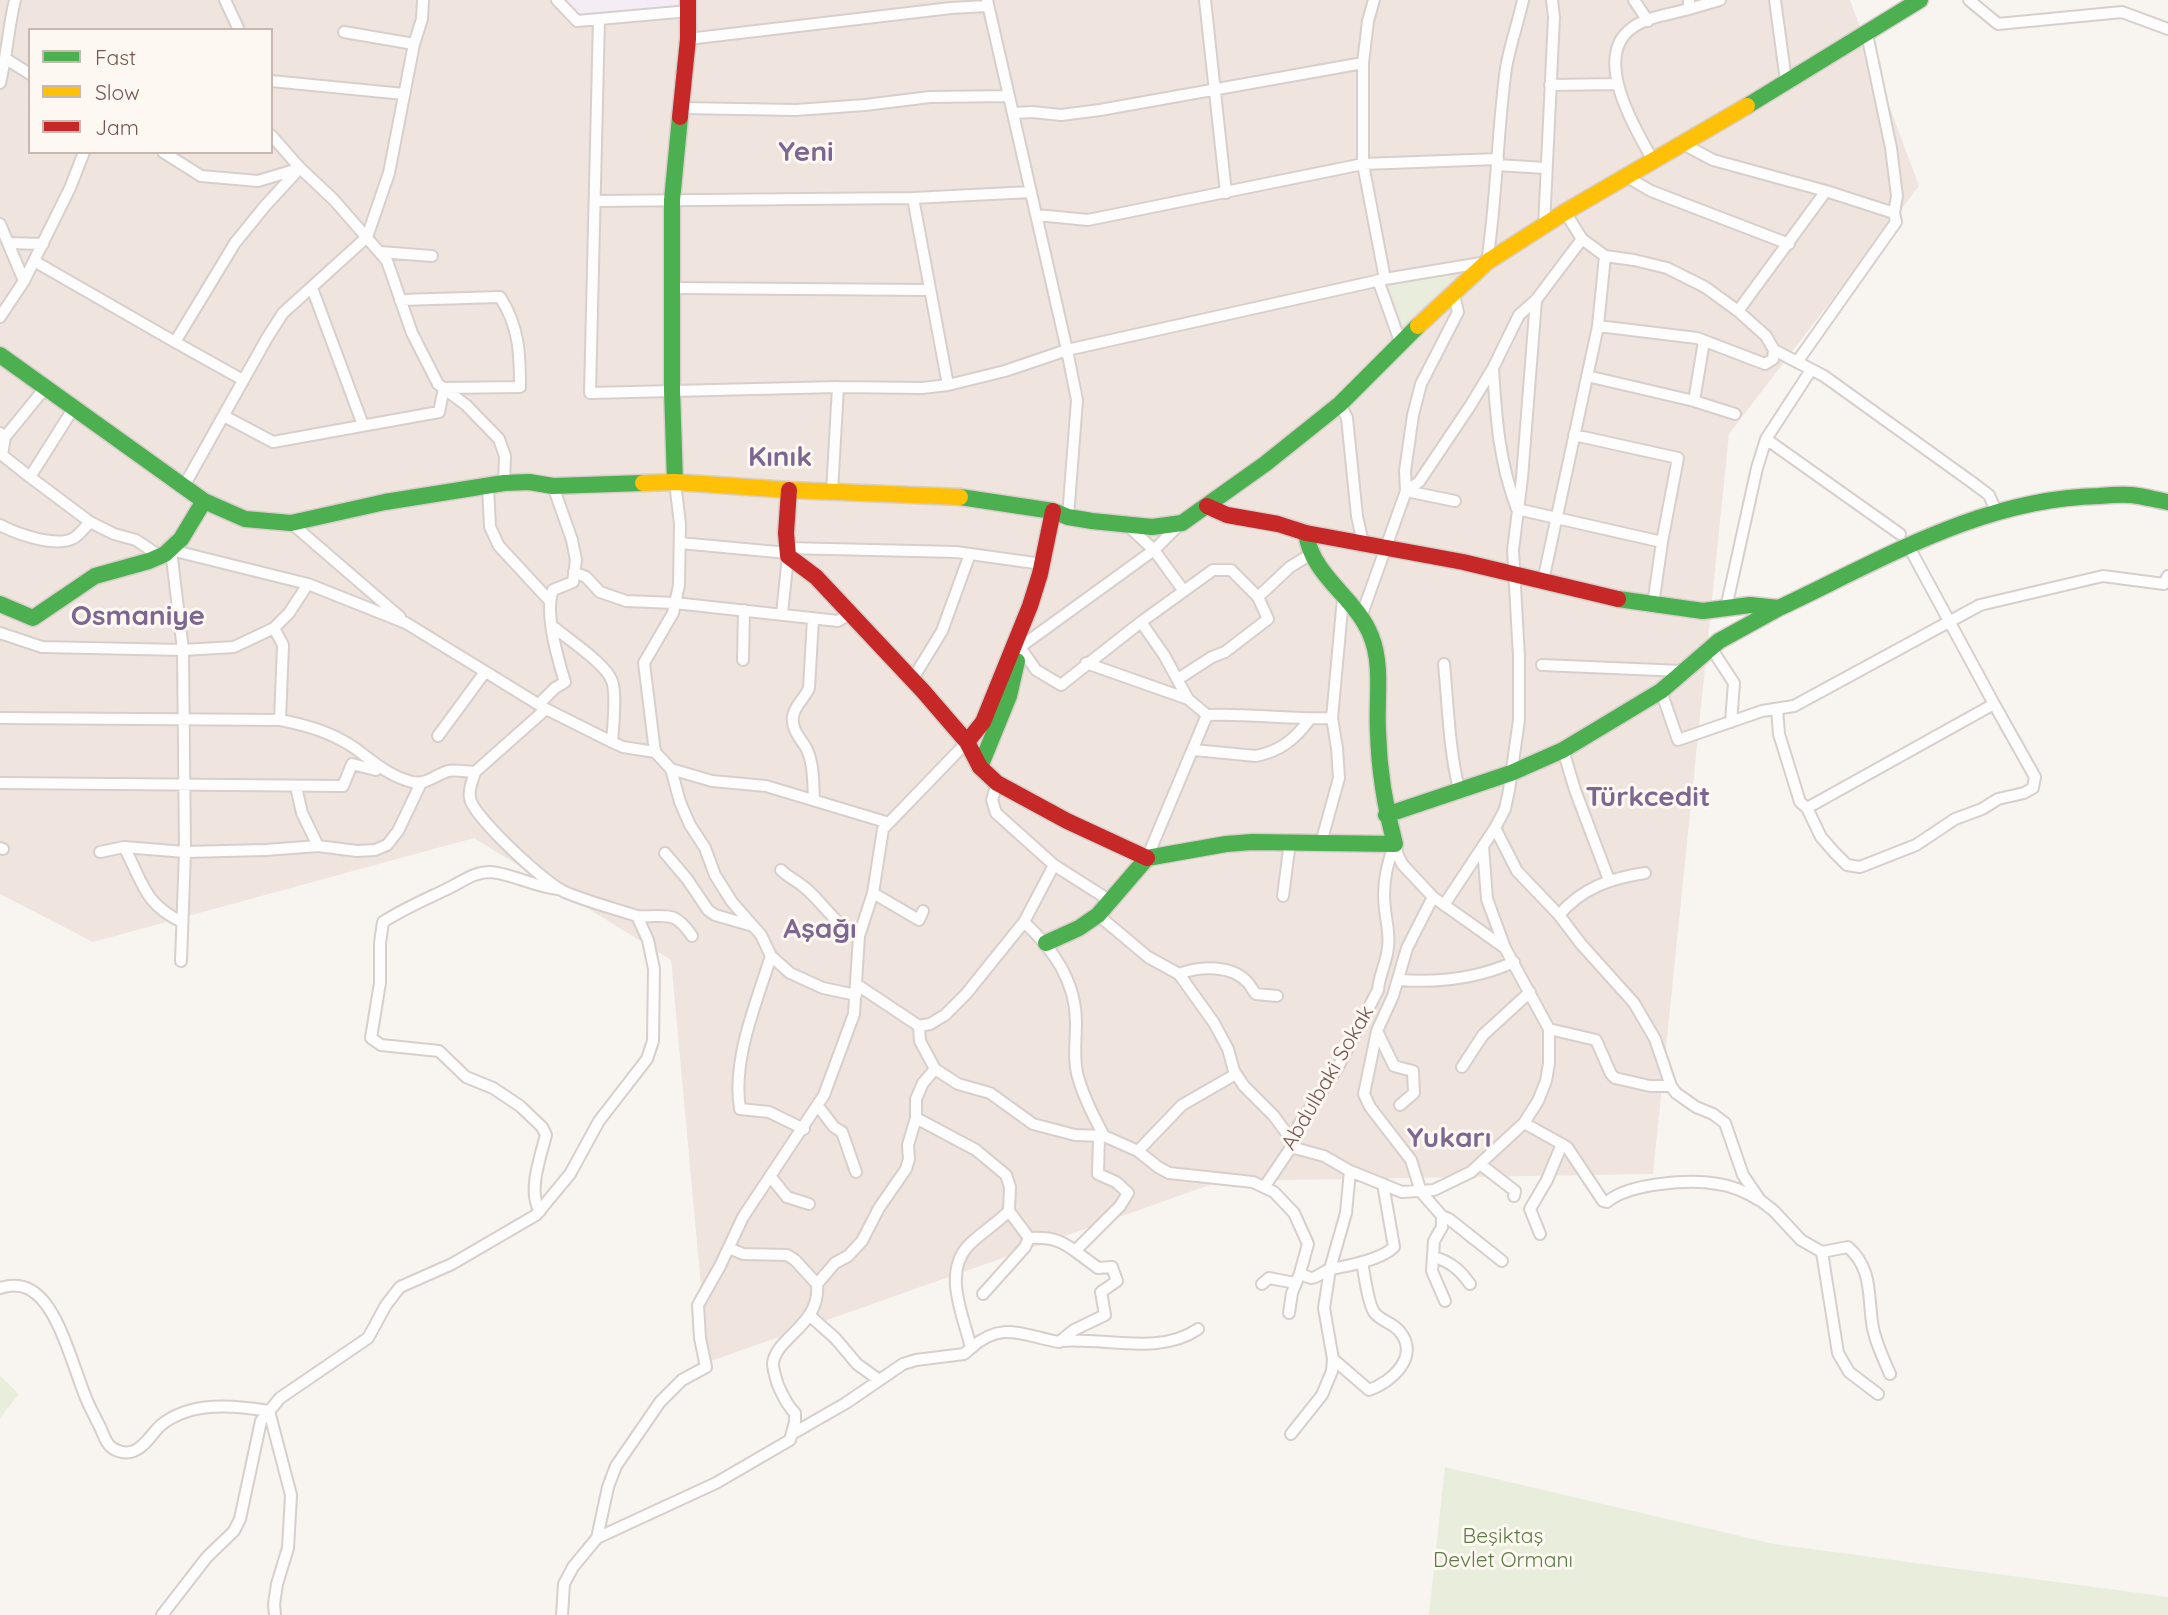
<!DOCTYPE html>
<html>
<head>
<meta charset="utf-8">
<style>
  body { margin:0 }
  #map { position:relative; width:2168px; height:1615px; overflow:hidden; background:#f8f4f0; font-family:Quicksand,sans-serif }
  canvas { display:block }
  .legend { position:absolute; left:28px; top:28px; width:245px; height:126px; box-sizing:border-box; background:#fef8f2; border:2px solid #c8b8b1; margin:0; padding:9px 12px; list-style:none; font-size:21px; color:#76574f }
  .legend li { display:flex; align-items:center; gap:14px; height:35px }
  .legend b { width:35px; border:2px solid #c8b8b1 }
</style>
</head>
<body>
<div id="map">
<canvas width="2168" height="1615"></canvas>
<ul class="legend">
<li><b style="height:9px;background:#4caf50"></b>Fast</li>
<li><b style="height:9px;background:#ffc107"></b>Slow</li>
<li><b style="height:9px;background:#c62828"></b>Jam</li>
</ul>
</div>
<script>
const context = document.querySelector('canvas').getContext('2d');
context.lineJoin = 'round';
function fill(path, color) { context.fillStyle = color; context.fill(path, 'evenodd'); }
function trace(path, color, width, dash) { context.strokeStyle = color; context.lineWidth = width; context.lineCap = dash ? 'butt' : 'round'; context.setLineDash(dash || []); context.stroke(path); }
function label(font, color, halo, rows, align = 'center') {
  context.font = font + ' Quicksand,sans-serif'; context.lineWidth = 6; context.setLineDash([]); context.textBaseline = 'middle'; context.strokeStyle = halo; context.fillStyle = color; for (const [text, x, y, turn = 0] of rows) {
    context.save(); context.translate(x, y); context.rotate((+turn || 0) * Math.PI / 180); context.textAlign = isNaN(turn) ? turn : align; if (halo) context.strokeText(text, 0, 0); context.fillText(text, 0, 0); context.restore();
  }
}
fill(new Path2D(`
  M0,0H1850L1919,186L1729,434L1653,1174L1221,1181L708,1362L671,960L474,838L93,942L0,894ZM30,30H271V152H30Z`), '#f0e5de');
fill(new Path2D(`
  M557,0H688L689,11L577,21Z`), '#f4edf5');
fill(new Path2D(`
  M1449,275L1451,281L1403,324L1388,286Z
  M0,1376L19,1394L0,1418Z
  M1445,1467L1774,1544L2168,1597V1615H1429Z`), '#e8eedb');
const street = new Path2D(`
  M225,0L239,30
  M557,0L577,21L689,11
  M987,0L1067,350L1077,400L1068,517
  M1205,0L1226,193
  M1374,0L1368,21L1363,63V164L1385,279
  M1634,0L1648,21
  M1689,0V9L1720,0
  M1775,0L1786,81
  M1969,0L1998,24L2122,12L2168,29
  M599,19L590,393L838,387L922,388L948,385L1005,371L1067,350L1385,279L1487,262C1497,198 1497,133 1506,68C1510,45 1518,23 1523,0
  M344,32L414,44
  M688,39L951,8L987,6
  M6,59L30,74
  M271,81L404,94
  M0,83C7,56 8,28 15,0
  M1550,85L1617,84
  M682,108L796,110L865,105L930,97L1009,96
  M1014,113L1032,112L1061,115L1100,110L1363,63
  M271,135L300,168L334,200L387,261L412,333L438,384L466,405L499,439L505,456L504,483
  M1683,144L1713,160L1826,191L1894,213
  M163,152L201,176L258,181L298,169
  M1654,162C1636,131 1591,57 1632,28C1646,17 1671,14 1689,9
  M1497,165L1545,168
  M1627,177L1651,191L1789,244
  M913,198L948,385
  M595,201L913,198L1031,192
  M1037,215L1088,220L1363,164L1498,159
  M0,224L24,281L0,317
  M1544,226L1554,17L1552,0
  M1582,239L1605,256L1634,260L1667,268L1705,287L1738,311L1766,336L1774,350L1773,359L1765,364L1697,338L1598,326
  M8,243L43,244
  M380,252L432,256
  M34,261L175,342
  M1378,280L1401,344
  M24,281L70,188L84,152
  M312,288L363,425
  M673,288L928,290
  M1738,311L1826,191
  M1774,350L1824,376L1973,483L1989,495L1996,511
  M1797,362L1896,222L1894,213L1897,196L1891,148L1867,34
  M1493,368C1496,418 1499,462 1517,509L1662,542
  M1587,376L1694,401L1735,414
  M243,380L175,342L235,243L265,206L300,168
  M1694,401L1704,341
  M1340,404L1347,418L1357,516L1363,543
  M73,409L30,477L90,522L114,534L136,540L161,557
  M224,416L273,442L439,412L444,388L520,387C520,353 519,326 500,297L400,300
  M0,433L5,437L2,455L30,477
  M1574,435L1678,458L1662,542L1653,605
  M5,437L45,388
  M1766,439L1900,534
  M184,486L267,338L283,313L367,237L389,173L414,44L422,19L423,0
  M488,486L490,527L499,546L549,600
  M1406,491L1419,482L1470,406L1493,368L1519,315L1536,300L1582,239L1565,212
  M1406,491L1455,501
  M832,492L838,387
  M291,523L400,617
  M0,525C17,534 56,548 74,538C80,534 85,527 90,522
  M1127,525L1154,550L1183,590
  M680,543L788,553
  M787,548L956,552L1042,564
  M574,572L586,577L600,592L626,601L675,603L838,621L850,614
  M1543,581L1598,326L1605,256
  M1258,597L1290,567L1311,554
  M1726,608L1757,468L1766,439L1811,370
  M782,614L788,556
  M1361,617L1406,491L1405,471L1413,415L1421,384L1458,312L1453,291
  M813,619L809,688C805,698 795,705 793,716C791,728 799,737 805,746C814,761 813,782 814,800
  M1141,622L1213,570H1231L1258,597L1268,619L1225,652L1212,657L1178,679
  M274,628L283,645L280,720
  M555,628C569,640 606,664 612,681C617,694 613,728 612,742
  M0,633L42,647L183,650L234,647L274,628L289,613L308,584
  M1020,647L1036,670L1061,685L1141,622L1164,655L1188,699
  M1711,648L1734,683L1731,722
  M1016,650L1154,550L1180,524
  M743,660L744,610
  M1086,663L1188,699L1207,715C1249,713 1290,720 1332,718
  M1444,664C1448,704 1449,750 1459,789
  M1542,665L1682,671
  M912,680L942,631L970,554
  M1661,691L1678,740L1762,711L1794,706L1980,605L2103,576L2164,584L2168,576
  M539,704L555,688L565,682C558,660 544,611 553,590L573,582L576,560L572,540L553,486
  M1777,709L1779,734L1800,802L1807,808L1994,704L1909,547
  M0,718L280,720C307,725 334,733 356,749C375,763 389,776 412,782C427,785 435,775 448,771C456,769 467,772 475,772
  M438,736L485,672
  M1194,750L1256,756C1281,751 1295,739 1310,719
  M1563,750L1575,790L1609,880
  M655,752L644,663L673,613L679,585L680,524L675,482
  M671,769L680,802L690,825L705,848L715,875L732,902L761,935L771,956L790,973L823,988L856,995
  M0,783L343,786L352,764L376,770
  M997,783L992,800L996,813L1054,865L1109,900
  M296,787L302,813L318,846
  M1807,808L1821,837L1834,852L1847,865L1860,867L1916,845L1955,819L1982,809L1998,799L2024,793L2033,788L2035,777L1994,704
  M1495,828L1517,871L1559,915L1581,944L1634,1003L1655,1039L1671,1086
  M1321,843L1339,778L1337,748L1332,718L1343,598
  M1395,844L1398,856L1403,865L1433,897L1505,948L1549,1029
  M1483,846L1487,899L1505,948
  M124,847C143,882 143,903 182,922
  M0,848L3,849
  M100,852L124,847L185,852L266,850L318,846L357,851L375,850L387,845L398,831L421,783
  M665,853L687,879L708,910L715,915L753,926
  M1147,858L1207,715
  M781,870C788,877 797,881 804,887C824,903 833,924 859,936
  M873,893L919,920L923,911
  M1283,896L1290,842
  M1433,897L1407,948L1393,996L1377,1031L1364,1094L1370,1107L1411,1160L1421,1192L1442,1216V1227L1434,1241L1432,1271L1445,1301
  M1444,905L1495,828L1505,809L1509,790L1519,720V657L1513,550L1522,478L1536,300
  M1098,915L1148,957L1179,974L1214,1023L1228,1049L1234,1071L1244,1086L1274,1116L1298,1149L1324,1156L1350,1171L1402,1192L1434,1190L1471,1172L1524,1123L1538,1101L1546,1081L1549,1063V1029
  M1559,915C1582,888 1611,878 1645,873
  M637,916C666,918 673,908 692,936
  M1024,922C1053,949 1076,981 1076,1023C1076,1041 1073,1060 1078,1077C1084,1098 1094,1117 1104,1136
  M771,956C756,1004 732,1059 740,1109L769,1112L804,1129
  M181,961L185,852L183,650L171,550L308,584L406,623L546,709L612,742L623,747L655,752L671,769L712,781L766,786L889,823
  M1179,974C1200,966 1233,964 1249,984C1251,987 1253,991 1256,994L1277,996
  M1399,980C1439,983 1476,979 1514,962
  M856,984L919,1026L930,1024L945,1015L966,994L1024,922L1054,865
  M919,1026L920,1041L935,1069L958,1084L990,1093L1033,1124L1075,1135L1104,1136L1138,1151L1158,1167L1169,1173L1253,1182L1274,1192L1294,1213L1308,1244L1300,1273C1303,1275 1307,1277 1311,1278C1318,1278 1324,1270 1331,1269C1348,1266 1381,1260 1394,1247L1383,1184
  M1549,1029L1596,1040L1611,1074L1615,1078L1650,1086H1671L1676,1093L1696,1107L1713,1114L1725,1123L1743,1175L1760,1200L1774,1211L1801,1240L1822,1252L1848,1247C1872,1268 1868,1294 1872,1322C1874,1340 1883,1357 1890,1374
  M1377,1031L1394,1066L1413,1071L1414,1093L1400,1105
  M1462,1067L1483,1035L1530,992
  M818,1106L834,1127L842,1132L856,1172
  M916,1118L976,1150L1006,1175L1010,1187L1009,1211L1029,1238C1049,1237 1059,1239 1075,1251L1120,1206L1128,1193L1116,1182L1098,1174L1099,1137
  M1524,1123L1567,1147L1603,1201L1607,1202C1629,1183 1690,1179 1718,1184C1733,1186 1746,1192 1759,1200
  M1138,1151L1182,1105L1236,1074
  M1480,1164L1515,1191L1514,1196
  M770,1176L787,1197L809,1204
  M1265,1186L1294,1143L1298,1126L1338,1067L1378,990C1379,975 1387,962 1388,947C1390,934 1386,921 1385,909C1382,886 1386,865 1395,844
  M540,1211C527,1192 541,1155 546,1135L542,1127L520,1106L493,1088L466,1077L439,1051L381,1045L371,1038L380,983V943L383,922C403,909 424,900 445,890C461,883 472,872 490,872C510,873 535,887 558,889
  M1009,1211C996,1224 979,1234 967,1247C943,1275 964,1317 971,1348C1002,1320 1024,1336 1059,1342L1074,1330L1105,1315L1101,1292L1117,1281L1112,1267L1098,1268L1075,1251
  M1442,1216L1449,1219L1502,1261
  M1540,1234L1530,1209L1547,1180L1562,1144
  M729,1248L743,1254L787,1255L795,1260L817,1284
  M1822,1252L1838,1353L1849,1372L1878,1394
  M1433,1257C1450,1261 1460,1270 1470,1284
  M1262,1284L1269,1278L1295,1283
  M0,1288C12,1284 25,1285 35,1293C60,1311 74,1370 86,1398C90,1408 95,1417 100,1427C103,1433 105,1441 110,1446C116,1452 126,1454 134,1451C146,1446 152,1433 161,1425C191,1401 233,1405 269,1411L291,1495L288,1548L277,1584L274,1604L275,1615
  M983,1294L1025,1247L1029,1238
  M1289,1313L1292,1293L1300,1273
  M809,1315L835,1338L857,1364L879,1380
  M1061,1341C1105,1337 1159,1356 1198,1329
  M1333,1359L1369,1390C1392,1382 1420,1356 1400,1332C1394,1323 1380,1321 1374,1312C1367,1301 1365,1275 1362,1263
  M792,1434L846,1403L903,1364L916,1360L964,1354L971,1348
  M1291,1434L1322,1395L1332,1371L1333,1359L1324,1308L1330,1269L1346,1213L1350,1171
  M597,1538L716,1483L790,1440L795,1422V1413C787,1406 782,1394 778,1385C776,1379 773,1370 773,1363C777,1336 821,1325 817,1284L835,1263L848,1256L862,1241L879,1208L906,1169L909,1159L908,1145L916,1118V1099L923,1083L935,1069
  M162,1615L207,1557L234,1531L240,1519L261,1421L280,1398L368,1338L386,1305L400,1287L452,1264L536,1215L570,1174L599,1121L647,1059L653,1041L654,969L648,940L637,916C613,908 588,902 565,892C547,885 472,816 470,798C468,789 473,780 475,772L546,709
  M562,1615L564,1584L573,1567L597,1538L608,1487L616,1466L660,1402L682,1380L706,1367L700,1338L698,1305L720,1266L743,1217L824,1095L854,1014L859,936L873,893L883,829L967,742`);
const fast = new Path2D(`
  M1747,106L1920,0
  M0,355L204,501L245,519L291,523L385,502L504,483L529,482L553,486L643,483
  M675,482L672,390V200L680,117
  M960,497L1053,511L1068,517L1092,521L1152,527L1182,523L1265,464L1340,404L1418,326
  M1618,599L1703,611L1750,605L1779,608C1881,560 1983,498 2099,496C2110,495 2121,494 2131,495C2143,496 2156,500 2168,502
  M0,604L33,618L95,576L149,561L165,554L181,539L204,501
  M980,767L1009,696L1017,661
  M1386,815L1511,773L1563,750L1661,691L1719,641L1779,608
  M1147,858L1226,844L1252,842L1395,844C1385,807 1379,770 1378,732C1376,702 1383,665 1371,636C1356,597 1312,577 1306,533
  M1046,943L1079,928L1098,915L1147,858`);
const slow = new Path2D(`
  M1418,326L1487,262L1565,212L1747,106
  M643,483L675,482L789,490L960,497`);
const jam = new Path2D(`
  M680,117L688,39V0
  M789,490L786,533L788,556L816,577L923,691L967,742L980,767L997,783L1067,821L1147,858
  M1207,506L1227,515L1278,524L1306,533L1463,562L1618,599
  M967,742L983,722L1030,606L1040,574L1053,511`);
trace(street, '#d7cfcb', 14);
trace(fast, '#d8cfcb', 19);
trace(slow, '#d8cfcb', 19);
trace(jam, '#d8cfcb', 19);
trace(street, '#fefdfd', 10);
trace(fast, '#4caf50', 16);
trace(slow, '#ffc107', 16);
trace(jam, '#c62828', 16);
label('21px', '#76574f', '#fef8f2', [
  ["Abdulbaki Sokak",1328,1078,-60]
]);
label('21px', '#5e7b47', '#fef8f2', [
  ["Beşiktaş",1503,1537],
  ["Devlet Ormanı",1503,1561]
]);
label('bold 28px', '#7d6791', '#fef8f2', [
  ["Yeni",806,153],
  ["Kınık",780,458],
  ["Osmaniye",138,617],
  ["Türkcedit",1648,798],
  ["Aşağı",820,930],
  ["Yukarı",1449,1139]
]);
</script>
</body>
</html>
